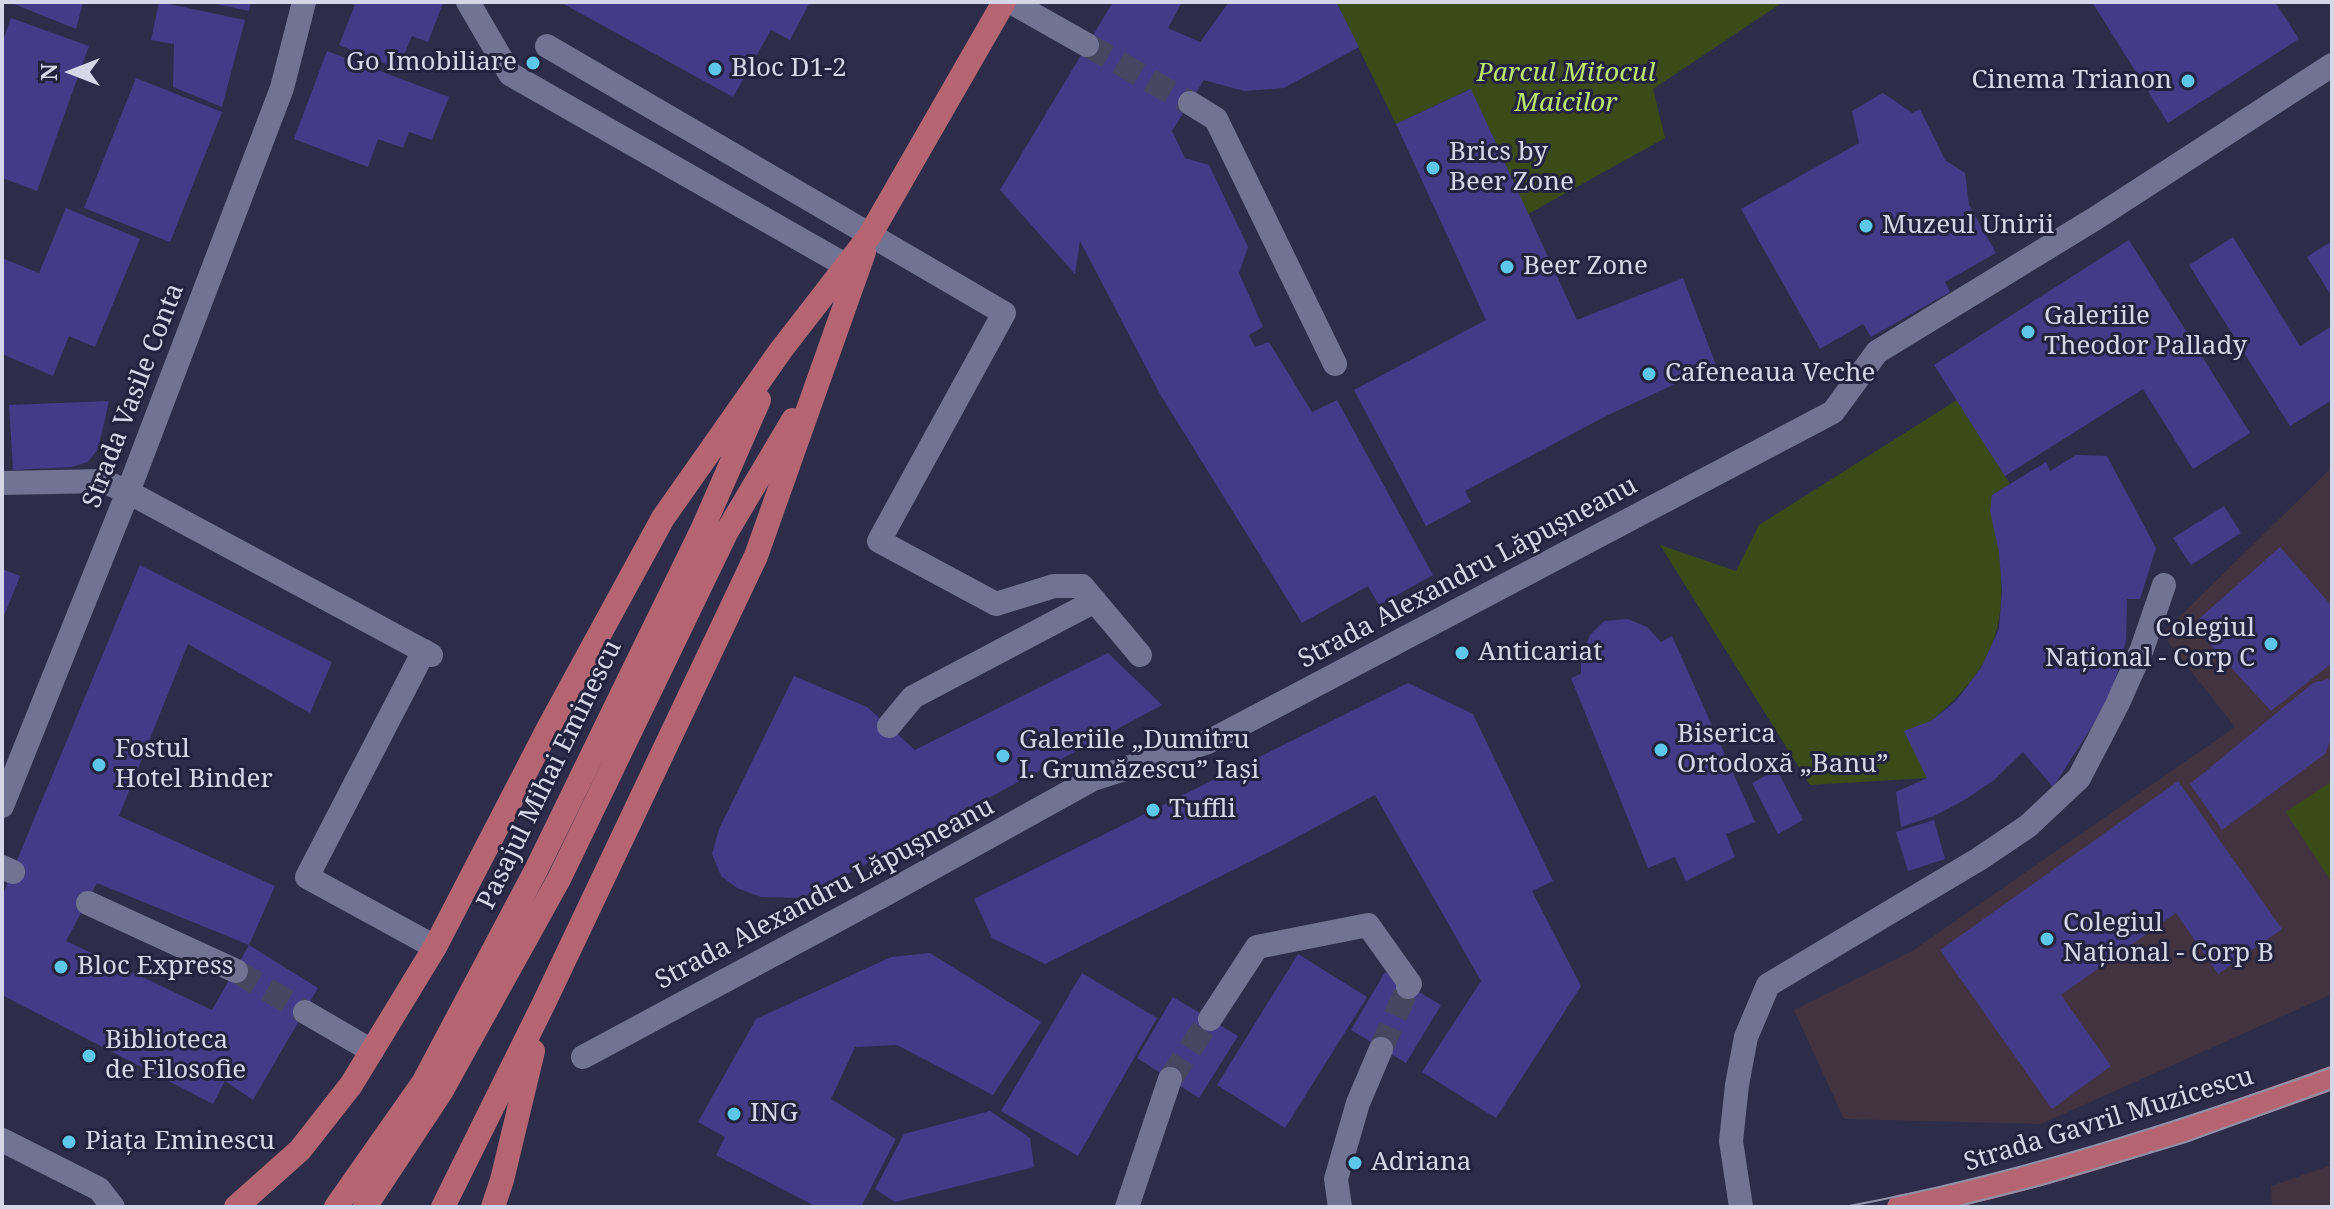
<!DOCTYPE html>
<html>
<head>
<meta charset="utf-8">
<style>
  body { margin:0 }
  #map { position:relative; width:2334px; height:1209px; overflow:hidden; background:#2d2d49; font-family:"Noto Serif",serif }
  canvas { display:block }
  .frame { position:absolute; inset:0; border:4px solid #d5d6e8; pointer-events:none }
  .north { position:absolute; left:32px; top:32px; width:80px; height:80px; -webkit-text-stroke:6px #24233e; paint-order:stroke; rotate:270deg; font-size:22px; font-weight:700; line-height:32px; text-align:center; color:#d5d6e8 }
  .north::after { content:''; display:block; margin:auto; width:28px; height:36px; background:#d5d6e8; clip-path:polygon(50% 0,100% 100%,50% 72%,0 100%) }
</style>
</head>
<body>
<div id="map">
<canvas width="2334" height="1209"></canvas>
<div class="frame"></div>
<div class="north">N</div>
</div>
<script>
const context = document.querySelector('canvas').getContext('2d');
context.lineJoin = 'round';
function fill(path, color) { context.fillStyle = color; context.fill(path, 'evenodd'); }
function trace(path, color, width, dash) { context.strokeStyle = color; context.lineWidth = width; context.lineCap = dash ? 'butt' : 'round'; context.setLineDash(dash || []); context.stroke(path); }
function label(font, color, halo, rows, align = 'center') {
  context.font = font + ' "Noto Serif",serif'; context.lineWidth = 6; context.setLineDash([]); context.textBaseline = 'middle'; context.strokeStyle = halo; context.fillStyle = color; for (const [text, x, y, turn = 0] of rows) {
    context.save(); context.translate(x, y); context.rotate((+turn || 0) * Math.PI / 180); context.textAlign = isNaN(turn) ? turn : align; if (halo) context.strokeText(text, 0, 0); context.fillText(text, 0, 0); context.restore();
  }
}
fill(new Path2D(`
  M2332,467V994L2041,1124L1844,1119L1794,1010L1912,951L2235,727L2162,634Z
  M2332,1165V1207H2272L2271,1186Z`), '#413340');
fill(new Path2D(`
  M1336,2H1783L1653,89L1665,138L1528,214L1470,89L1396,124Z
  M1957,400L2010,484L1992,495C2005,597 2018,649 1931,721L1927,778L1810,785L1660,545L1736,571L1759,525Z
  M2332,781V883L2286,812Z`), '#3b4b18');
fill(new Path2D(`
  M9,2H83L76,29Z
  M159,2L245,20L222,107L173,87L174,44L151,40Z
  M207,2H251L249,11Z
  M347,2H441L443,3L428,42L412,36L398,69L339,45L355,5Z
  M560,2H810L790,40L771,30L733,97Z
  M1113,2H1182L1168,28L1200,42L1229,2H1336L1359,47L1284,88L1244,91L1204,80L1172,131L1185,158L1209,165L1248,247L1239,273L1263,327L1249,335L1255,347L1269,342L1312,412L1337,400L1433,575L1379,605L1368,586L1302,623L1160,394L1080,241L1075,274L1000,190Z
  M2092,2H2275L2299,39L2168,123Z
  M11,18L89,46L37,191L2,178V43Z
  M327,51L449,97L432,140L409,132L403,148L378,139L368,167L294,139Z
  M136,78L222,112L170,242L84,208Z
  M1471,89L1577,320L1683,278L1716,365L1606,416L1465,491L1471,502L1426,526L1354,390L1486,320L1396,124Z
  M1883,93L1912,113L1920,109L1945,160L1965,173L1969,205L1996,253L1945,282L1950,292L1871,337L1863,324L1820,349L1741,209L1859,143L1852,111Z
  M66,208L140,239L95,347L69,336L53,376L2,354V258L39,273Z
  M2233,237L2300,346L2332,326V400L2290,426L2189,265Z
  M2129,240L2250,433L2193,469L2143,389L2005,476L1934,365Z
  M2332,241V297L2307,257Z
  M109,401L98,449L88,462L72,467L13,470L9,405Z
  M2076,455L2107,456L2156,548L2140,599H2127L2126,641L2114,685L2095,722L2053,787L2023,752L1994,780L1966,799L1934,816L1901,827L1896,792L1927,778L1904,731L1931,721L1956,701L1981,668L1999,629L2002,590L1999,552L1990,511L1992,495L2046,462L2050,471Z
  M2224,506L2241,533L2191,565L2173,538Z
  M2280,547L2332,606V663L2271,711L2192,625Z
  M140,565L332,662L310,713L188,644L119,816L275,886L249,945L97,883L66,941L212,1010L249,945L318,988L253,1100L225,1081L213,1104L2,995V896Z
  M2,569L20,576L2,621Z
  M1628,619L1647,627L1661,642L1672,636L1755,822L1726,834L1735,857L1686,881L1675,857L1648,868L1571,678L1581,674V657L1590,635L1604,621Z
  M1108,653L1162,705L802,898L761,897L737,888L721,876L712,854L719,829L794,676L867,707L915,750Z
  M2332,678V736L2325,754L2222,830L2190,784L2313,683Z
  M1408,683L1473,714L1553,881L1532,891L1581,986L1496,1118L1422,1072L1481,981L1375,795L1279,847L1045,964L992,938L974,899Z
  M1777,770L1803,820L1778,834L1752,783Z
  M2178,781L2282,929L2218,974L2176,913L2061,995L2111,1066L2052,1109L1940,950Z
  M1934,820L1945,859L1908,871L1896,832Z
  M930,953L1041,1022L993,1095L897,1045L855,1047L831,1099L896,1139L861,1207H817L716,1155L725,1137L698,1122L756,1019L891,957Z
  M1298,954L1367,997L1285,1128L1217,1085Z
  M1385,972L1441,1005L1406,1063L1351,1030Z
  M1082,973L1157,1018L1078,1156L1001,1111Z
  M1173,997L1238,1036L1199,1098L1137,1058Z
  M990,1111L1030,1138L1034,1167L895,1202L875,1189L904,1134Z`), '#433b88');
trace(new Path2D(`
  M1087,45L1190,103
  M236,971L305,1012
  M1381,1049L1408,987
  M1170,1079L1210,1019`), '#464661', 24, [24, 12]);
trace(new Path2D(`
  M468,2L510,74L845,265
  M1011,2L1087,45
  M547,46L1004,313L879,541L996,604L1054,586H1082L1140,655
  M1190,103L1216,119L1335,364
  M2,483L103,481L128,492L431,655
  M424,651L307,877L435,947
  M889,726L913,697L1095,601
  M2,806L128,492L282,88L304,2
  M2,867L13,872
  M88,903L236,971
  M305,1012L372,1051
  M1210,1019L1257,947L1368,925L1410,984L1408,987
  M583,1057L884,895L1093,779L1208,742L1833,412L1877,352L2096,218L2332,65
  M2,1140L99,1189L113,1207
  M1127,1207L1170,1079
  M1340,1207L1336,1179L1358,1103L1381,1049
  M1741,1207L1731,1141L1737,1085L1746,1037L1768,985L1979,859L2028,826L2079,778L2117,705L2142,649L2164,585`), '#727393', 24);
trace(new Path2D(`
  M236,1207L300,1150L351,1085L435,947L550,725L663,518L781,350L870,235L1004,2
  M336,1207L423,1083L536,870L702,530L759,400
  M365,1207L441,1092L559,879L726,533L793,420
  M443,1207L544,1003L756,556L864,252
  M493,1207L502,1180L533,1051
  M1899,1207C2048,1179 2190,1129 2332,1078`), '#b56572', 24);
trace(new Path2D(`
  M1844,1207C2011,1176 2172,1124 2332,1067
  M1955,1207L2042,1185L2186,1142L2332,1089`), '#9091a7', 2);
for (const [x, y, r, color] of [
  [533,63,8,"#5cc7e8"],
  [715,69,8,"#5cc7e8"],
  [2188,81,8,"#5cc7e8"],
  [1433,168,8,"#5cc7e8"],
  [1866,226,8,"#5cc7e8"],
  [1507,267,8,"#5cc7e8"],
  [2028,332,8,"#5cc7e8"],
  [1649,374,8,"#5cc7e8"],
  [2271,644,8,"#5cc7e8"],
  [1462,653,8,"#5cc7e8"],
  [1661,750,8,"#5cc7e8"],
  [1003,756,8,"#5cc7e8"],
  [99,765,8,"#5cc7e8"],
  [1153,810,8,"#5cc7e8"],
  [2047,939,8,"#5cc7e8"],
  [61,967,8,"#5cc7e8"],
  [89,1056,8,"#5cc7e8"],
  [734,1114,8,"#5cc7e8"],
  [69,1142,8,"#5cc7e8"],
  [1355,1163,8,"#5cc7e8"]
]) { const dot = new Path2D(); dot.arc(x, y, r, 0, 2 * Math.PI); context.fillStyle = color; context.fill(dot); trace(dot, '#24233e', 3); }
label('26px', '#d5d6e8', '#24233e', [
  ["Go Imobiliare",517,63,"right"],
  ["Bloc D1-2",731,69],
  ["Cinema Trianon",2172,81,"right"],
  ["Brics by",1449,153],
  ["Beer Zone",1449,183],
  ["Muzeul Unirii",1882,226],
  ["Beer Zone",1523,267],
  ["Galeriile",2044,317],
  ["Theodor Pallady",2044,347],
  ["Cafeneaua Veche",1665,374],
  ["Colegiul",2255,629,"right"],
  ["Național - Corp C",2255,659,"right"],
  ["Anticariat",1478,653],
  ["Biserica",1677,735],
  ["Ortodoxă „Banu”",1677,765],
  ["Galeriile „Dumitru",1019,741],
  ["I. Grumăzescu” Iași",1019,771],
  ["Fostul",115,750],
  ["Hotel Binder",115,780],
  ["Tuffli",1169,810],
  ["Colegiul",2063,924],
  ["Național - Corp B",2063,954],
  ["Bloc Express",77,967],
  ["Biblioteca",105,1041],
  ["de Filosofie",105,1071],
  ["ING",750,1114],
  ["Piața Eminescu",85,1142],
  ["Adriana",1371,1163]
], 'left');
label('italic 26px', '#bce56d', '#24233e', [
  ["Parcul Mitocul",1566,74],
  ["Maicilor",1566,104]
]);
label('26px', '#d5d6e8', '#24233e', [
  ["Strada Vasile Conta",134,396,-69],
  ["Strada Alexandru Lăpușneanu",1468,573,-28],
  ["Pasajul Mihai Eminescu",550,775,-64],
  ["Strada Alexandru Lăpușneanu",825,894,-28],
  ["Strada Gavril Muzicescu",2109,1120,-17]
]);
</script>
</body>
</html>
